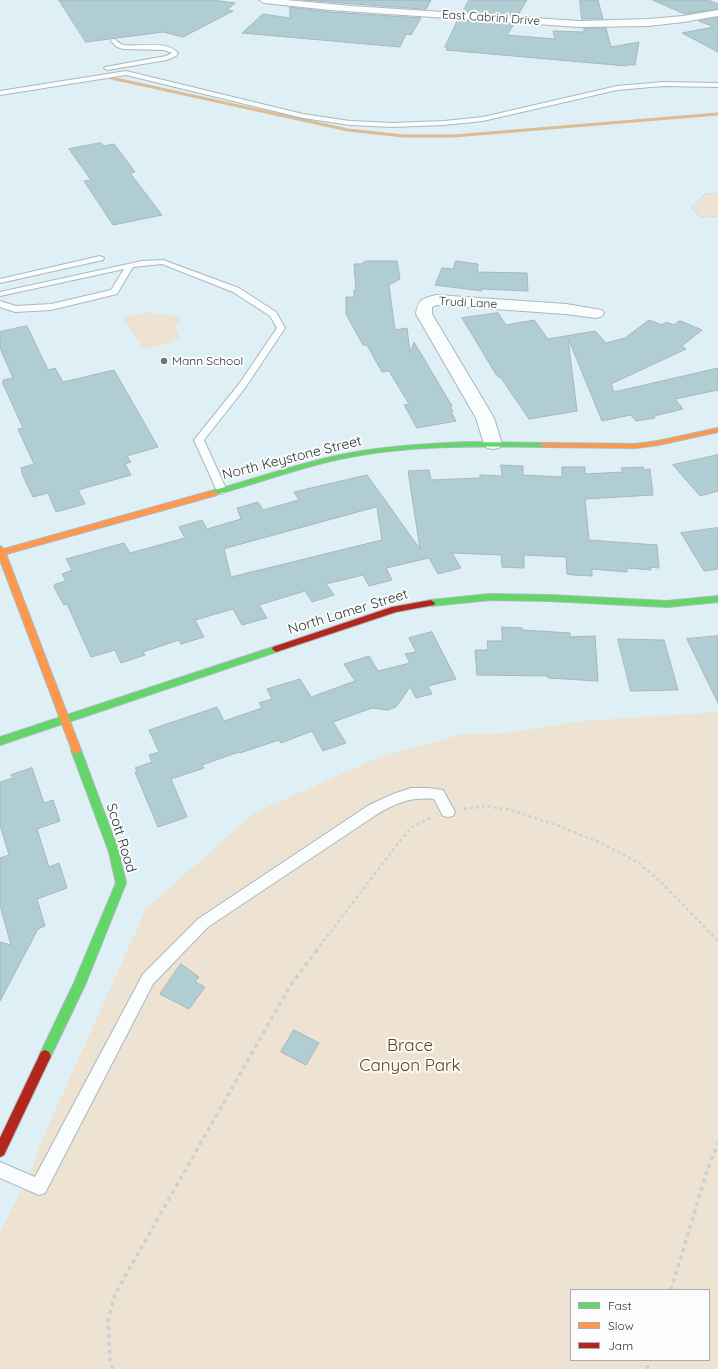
<!DOCTYPE html>
<html>
<head>
<meta charset="utf-8">
<style>
  body { margin:0 }
  #map { position:relative; width:718px; height:1369px; overflow:hidden; background:#def0f5; font-family:Quicksand,sans-serif }
  canvas { display:block }
  .legend { position:absolute; left:570px; top:1289px; width:140px; height:72px; box-sizing:border-box; background:#fcfcfc; border:1px solid #a8adae; margin:0; padding:5px 7px; list-style:none; font-size:12px; color:#293639 }
  .legend li { display:flex; align-items:center; gap:8px; height:20px }
  .legend b { width:20px; border:1px solid #a8adae }
</style>
</head>
<body>
<div id="map">
<canvas width="718" height="1369"></canvas>
<ul class="legend">
<li><b style="height:5px;background:#63d668"></b>Fast</li>
<li><b style="height:5px;background:#ff974d"></b>Slow</li>
<li><b style="height:5px;background:#b3261e"></b>Jam</li>
</ul>
</div>
<script>
const context = document.querySelector('canvas').getContext('2d');
context.lineJoin = 'round';
function fill(path, color) { context.fillStyle = color; context.fill(path, 'evenodd'); }
function trace(path, color, width, dash) { context.strokeStyle = color; context.lineWidth = width; context.lineCap = dash ? 'butt' : 'round'; context.setLineDash(dash || []); context.stroke(path); }
function label(font, color, halo, rows, align = 'center') {
  context.font = font + ' Quicksand,sans-serif'; context.lineWidth = 4; context.setLineDash([]); context.textBaseline = 'middle'; context.strokeStyle = halo; context.fillStyle = color; for (const [text, x, y, turn = 0] of rows) {
    context.save(); context.translate(x, y); context.rotate((+turn || 0) * Math.PI / 180); context.textAlign = isNaN(turn) ? turn : align; if (halo) context.strokeText(text, 0, 0); context.fillText(text, 0, 0); context.restore();
  }
}
fill(new Path2D(`
  M718,193V215L699,216L692,208L693,206L707,195Z
  M148,312L178,317L180,320L175,327L180,338L168,344L143,349L123,318Z
  M718,712V1369H0V1233L32,1168L42,1140L146,909L254,813L380,757L462,734L506,733L583,721ZM571,1290H709V1360H571Z`), '#eee3d2');
trace(new Path2D(`
  M111,78L348,130L404,136H454L718,114`), '#ddbb94', 3);
const building = new Path2D(`
  M59,0H213L235,3L227,10L233,11L183,37L163,32L86,42Z
  M303,0H431L426,9Z
  M469,0H527L518,15L463,12Z
  M580,0H598L603,19H582Z
  M653,0H708L718,4V9L685,14Z
  M290,7L330,12L421,18L411,35L406,34L400,47L242,33L263,14L290,18Z
  M718,18V52L682,33L714,27L699,21Z
  M458,20L514,24L507,35L555,39L553,31L584,32V28H606L611,47L639,42L635,65H627L626,66L446,50L448,47H445Z
  M101,143L103,146L114,144L135,172L130,173L162,215L113,225L84,181L91,180L69,149Z
  M366,261H397L400,279L389,285L395,330L407,328L410,353L414,342L452,406L450,407L453,411L451,412L456,421L417,428L404,405L409,404L389,371L382,372L367,345H363L346,314V297H354V290H356L354,264H361Z
  M456,261L478,264L477,272L527,273L528,291L481,289L482,291L435,285L442,268L453,269Z
  M498,313L506,325L534,320L548,339L595,331L606,343L625,338L649,320L662,325L666,322L674,325L679,321H681L702,330L682,346L686,349L611,384L614,392L718,368V390L675,399L683,409L654,416L655,418L636,421L631,415L602,421L568,338L577,411L529,419L501,378L497,376L462,318Z
  M27,326L48,370L55,368L63,382L114,370L158,447L127,456L131,462L125,464L131,475L78,490L85,504L56,512L48,493L33,497L23,476L21,468L34,464L18,429L23,428L3,384V380L13,378L0,348V332Z
  M718,455V491L700,496L673,465Z
  M501,465L523,466V475L562,477V467H585V474L623,472L621,468L643,467L644,470L650,469L653,495L585,499L589,540L657,545L659,568L650,567L651,570L627,568V572L592,569V576L574,575L567,574L566,557L524,555V568L502,567L501,555L452,553L461,568L438,574L429,558L386,568L392,580L369,586L363,575L326,584L334,595L312,602L305,591L259,605L267,618L242,625L233,609L195,620L204,637L181,644L179,640L143,652L145,655L121,663L115,650L91,657L67,604L64,605L54,587L55,584L66,581L62,574L72,570L66,559L124,543L130,553L185,538L179,527L202,520L207,529L241,519L237,508L258,502L263,510L299,500L294,492L367,475L420,549L408,471L429,470L431,480L480,478V475L502,476ZM377,507L382,540L231,577L224,549Z
  M718,528V569L704,571L681,533Z
  M502,627L522,628V630L570,633V637L595,636L598,681L548,678V676L477,675L475,650H488L487,641H502Z
  M432,632L456,679L428,686L432,694L416,698L410,687L396,707L388,710L372,708L333,722L346,743L323,751L312,731L281,743L279,740L240,753L239,752L202,765L204,768L171,779L187,817L158,827L135,772L137,771L135,768L152,762L149,755L159,752L149,730L217,707L224,721L262,708L259,703L272,699L267,689L300,679L311,697L355,681L344,664L369,656L378,671L410,663L405,654L416,652L409,638Z
  M718,636V703L687,639Z
  M618,639L664,640L678,690L631,691Z
  M32,768L44,803L53,800L60,821L37,829L49,867L59,863L67,888L37,899L45,926L38,929L0,1001V942L11,945L0,905V858L9,855L0,825V782L13,778L11,775Z
  M181,964L199,977L195,982L205,987L189,1009L160,994Z
  M294,1030L319,1043L306,1065L281,1052Z`);
fill(building, '#b1cdd4');
trace(building, '#a8b6ba', 1);
const lane = new Path2D(`
  M111,39C117,38 118,44 124,45C140,47 166,40 178,53L176,56L167,60L107,70L104,68L105,67L166,56L172,53L164,50L123,49L117,47L111,41Z
  M126,71L303,114L350,121L393,123L444,121L483,117L617,86L663,82L718,83V87L663,86L617,90L483,121L444,125L393,127L350,125L303,118L126,75L0,95V91Z
  M100,256L104,258L103,260L0,283V279Z
  M163,260L239,288L276,312L285,328L245,388L204,440L227,491L222,494L217,491L194,440L239,384L277,328L270,316L233,292L162,264L133,267L117,294L51,310L15,312L0,307V301L16,306L51,304L111,290L124,269L0,296V292L142,261Z
  M411,788H428L443,790L455,812L453,816L448,817L443,816L434,799C411,797 399,802 379,813L208,927L153,984L45,1193L39,1195L0,1178V1162L35,1177L143,974L198,919L369,805L393,794Z`);
const street = new Path2D(`
  M259,0H286L352,6L579,21L649,19L683,16L718,10V16L683,22L649,26L579,27L330,10L264,3Z
  M436,295L566,304L602,310L604,313L602,316L596,318L566,314L437,305L432,307V314L494,418L502,444L499,448L493,449L487,448L484,444L476,418L416,314C418,299 422,299 436,295Z`);
const fast = new Path2D(`
  M468,442L544,443L548,445L544,447C476,446 407,445 340,459C297,468 256,484 214,495L210,493L211,491C254,479 297,464 340,455C382,446 425,444 468,442Z
  M490,594L549,595L667,601L718,596V602L667,607L549,601L490,600L431,606L427,603L431,600Z
  M276,646L280,649L279,651L0,745V737Z
  M76,746L79,747L81,750L119,852L126,883L85,985L49,1060L45,1062L41,1060L39,1056L74,983L116,883L109,852L71,750L73,747Z`);
const slow = new Path2D(`
  M718,428V432L658,445L636,448L544,447L540,445L544,443L636,444L658,441Z
  M211,491H214L218,493L217,495L6,554L81,750L79,753H73L0,560V546L4,549Z`);
const jam = new Path2D(`
  M431,600L435,603L434,605L396,612L276,652L272,649L273,647L392,607Z
  M45,1050L49,1052L51,1056L4,1155L0,1157V1138L41,1052Z`);
trace(lane, '#aab8bc', 2);
trace(street, '#aab8bc', 2);
trace(fast, '#aab8bc', 2);
trace(slow, '#aab8bc', 2);
trace(jam, '#aab8bc', 2);
trace(new Path2D(`
  M718,193L706,194L691,207L700,217L718,216`), '#ccd1d3', 1.5, [1.5, 1.5]);
trace(new Path2D(`
  M464,809L486,806L511,810L559,826L601,843L639,863L661,882L718,941
  M316,951L399,842L412,827L432,817`), '#ccd1d3', 2.5, [3, 3]);
trace(new Path2D(`
  M671,1290L708,1168L718,1143
  M113,1369L110,1361L108,1320L115,1294L290,986L317,950
  M647,1369L650,1360`), '#ccd1d3', 3.5, [4, 4]);
fill(lane, '#fafdfe');
fill(street, '#fafdfe');
fill(fast, '#63d668');
fill(slow, '#ff974d');
fill(jam, '#b3261e');
for (const [x, y, r, color] of [
  [164,361,4,"#68777b"]
]) { const dot = new Path2D(); dot.arc(x, y, r, 0, 2 * Math.PI); context.fillStyle = color; context.fill(dot); trace(dot, '#fcfcfc', 1.5); }
label('12px', '#293639', '#fcfcfc', [
  ["East Cabrini Drive",491,18,4],
  ["Trudi Lane",468,303,3]
]);
label('12px', '#293639', '#fcfcfc', [
  ["Mann School",172,361]
], 'left');
label('14px', '#293639', '#fcfcfc', [
  ["North Keystone Street",292,458,-14],
  ["North Lamer Street",348,612,-17],
  ["Scott Road",121,838,73]
]);
label('17px', '#664013', '#fcfcfc', [
  ["Brace",410,1046],
  ["Canyon Park",410,1066]
]);
</script>
</body>
</html>
